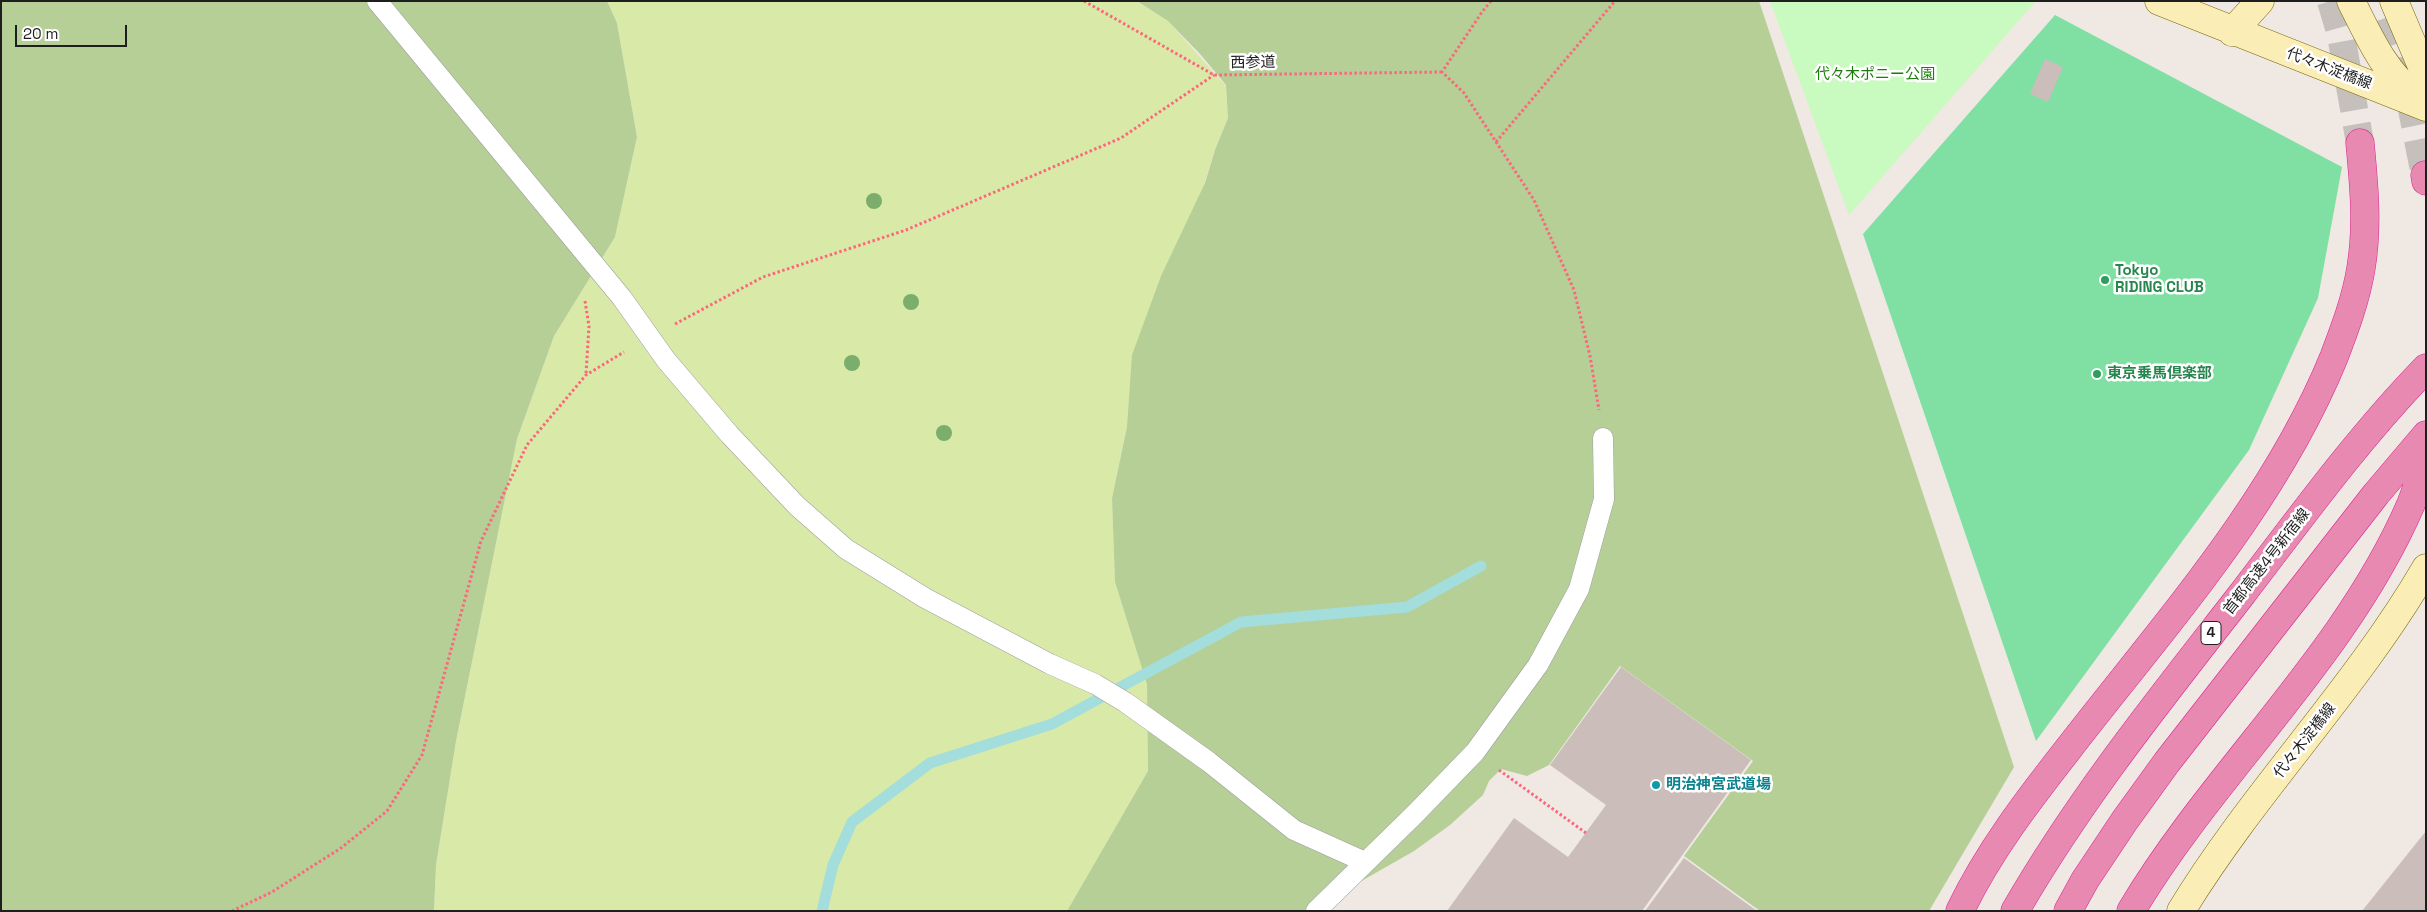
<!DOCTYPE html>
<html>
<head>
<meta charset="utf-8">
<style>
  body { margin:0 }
  #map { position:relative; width:2427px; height:912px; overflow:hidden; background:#efe8e3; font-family:"Space Grotesk",sans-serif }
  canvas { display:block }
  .frame { position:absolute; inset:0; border:2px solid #1e1e1e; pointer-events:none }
  .scale { position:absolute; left:15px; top:25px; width:112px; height:22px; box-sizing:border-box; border:2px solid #1e1e1e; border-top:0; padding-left:6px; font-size:15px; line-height:18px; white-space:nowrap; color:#1e1e1e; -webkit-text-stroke:4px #fff; paint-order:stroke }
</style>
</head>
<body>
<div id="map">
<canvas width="2427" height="912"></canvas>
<div class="frame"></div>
<div class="scale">20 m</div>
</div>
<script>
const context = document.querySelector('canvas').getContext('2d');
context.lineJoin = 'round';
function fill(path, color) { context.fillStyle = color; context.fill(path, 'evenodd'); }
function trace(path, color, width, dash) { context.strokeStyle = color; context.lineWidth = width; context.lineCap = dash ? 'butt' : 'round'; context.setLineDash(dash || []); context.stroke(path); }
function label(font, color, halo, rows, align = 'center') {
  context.font = font + ' "Space Grotesk","Noto Sans JP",sans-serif'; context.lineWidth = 5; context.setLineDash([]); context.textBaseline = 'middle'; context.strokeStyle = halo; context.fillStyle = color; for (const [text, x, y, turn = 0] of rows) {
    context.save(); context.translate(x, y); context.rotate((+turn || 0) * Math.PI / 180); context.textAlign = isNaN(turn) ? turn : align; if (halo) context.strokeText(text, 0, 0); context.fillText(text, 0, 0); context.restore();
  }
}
fill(new Path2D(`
  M607,1H1137L1168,21L1226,86L1228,118L1215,150L1127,427L1112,498L1115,582L1147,683L1148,771L1067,911H434L436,865L456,741L517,439L554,336L615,237L637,137L617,23Z`), '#d9eaa8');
fill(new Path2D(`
  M1,1H607L617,23L637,137L615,237L554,336L517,439L456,741L436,865L434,911H1Z
  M1137,1H1759L2014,767L1929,911H1760L1684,856L1753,761L1620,666L1549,765L1527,776L1501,769L1489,781L1483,795L1450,825L1414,851L1309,911H1067L1148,771L1147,684L1115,582L1112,498L1127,427L1132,355L1161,276L1205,183L1215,150L1228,118L1226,85L1201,55L1168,21Z`), '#b5cf97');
fill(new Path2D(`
  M1770,1H2033L2035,2L1849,215Z`), '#c9fabf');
fill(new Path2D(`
  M2055,15L2342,167L2318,298L2249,450L2036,741L1863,234Z`), '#80e0a3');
trace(new Path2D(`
  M822,911L833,865L852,822L930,763L1052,724L1241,622L1407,607L1481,566`), '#a3dddc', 11);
fill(new Path2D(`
  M2045,59L2063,67L2048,102L2030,94Z
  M1621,667L1751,760L1642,911H1447L1514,818L1568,857L1606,805L1550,765Z
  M2426,831V911H2362Z
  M1684,858L1757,911H1645Z`), '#cbbdba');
trace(new Path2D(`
  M2331,1L2341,35L2360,143
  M2389,17L2401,54L2425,175`), '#c5c0bc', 28, [28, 14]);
const lane = new Path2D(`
  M377,1L622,298L666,360L729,434L797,506L846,549L925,598L1050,664L1095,684L1125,702L1209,762L1294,830L1365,862
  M1316,911L1416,813L1475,752L1538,665L1579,589L1604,499L1603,438`);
const secondary = new Path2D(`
  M2159,1L2426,107
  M2351,1C2369,37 2385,74 2418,98
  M2394,1L2426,76
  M2232,32L2260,1
  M2181,911C2254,791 2355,690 2426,568`);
const highway = new Path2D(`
  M2425,175L2426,181
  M1960,911C1988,852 2029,799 2069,748C2165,624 2274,504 2334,357C2345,328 2356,299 2361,268C2368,226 2364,185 2360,143
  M2015,911C2080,798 2162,697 2242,594C2301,517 2358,438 2426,368
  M2068,911L2085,880L2125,820L2167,762L2376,494L2426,435
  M2131,911C2215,770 2345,657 2411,504C2417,489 2421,473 2426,457`);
trace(lane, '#9f9f9f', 21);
trace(secondary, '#766603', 29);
trace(highway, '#dc218f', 29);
trace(new Path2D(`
  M1084,1L1214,75L1442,72
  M1491,1L1482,12L1442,72L1464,93L1534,200L1574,290L1590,356L1599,410
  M1496,142L1615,1
  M585,301L589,326L586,374
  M675,324L763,277L906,230L1121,138L1214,75
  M1499,770L1586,833
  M232,911L272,892L341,848L387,811L422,755L481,541L527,445L586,375L624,352`), '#fc677c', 3, [2.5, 2.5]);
trace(lane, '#fff', 20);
trace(secondary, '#faedb6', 28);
trace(highway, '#e889b2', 28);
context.fillStyle = '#7bad6c';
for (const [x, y] of [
  [874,201],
  [911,302],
  [852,363],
  [944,433]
]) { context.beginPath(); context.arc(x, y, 8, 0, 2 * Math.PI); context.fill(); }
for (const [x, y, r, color] of [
  [2105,280,5,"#2e9e5b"],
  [2097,374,5,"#2e9e5b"],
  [1656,785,5,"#0f9aa8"]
]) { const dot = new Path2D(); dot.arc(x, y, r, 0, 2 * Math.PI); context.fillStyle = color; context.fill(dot); trace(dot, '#fff', 2); }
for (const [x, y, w] of [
  [2211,633,20]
]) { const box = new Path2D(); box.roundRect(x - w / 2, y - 11.5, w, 23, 4); context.fillStyle = '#fff'; context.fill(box); trace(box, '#1e1e1e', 1); }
label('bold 14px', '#1e1e1e', null, [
  ["4",2211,633]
]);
label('15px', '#1e1e1e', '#fff', [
  ["西参道",1253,63,-1],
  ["代々木淀橋線",2329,69,21],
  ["首都高速4号新宿線",2267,562,-52],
  ["代々木淀橋線",2305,741,-52]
]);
label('15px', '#1c7d0a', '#fff', [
  ["代々木ポニー公園",1875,75]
]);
label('bold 15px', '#27864d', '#fff', [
  ["Tokyo",2115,271],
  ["RIDING CLUB",2115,288],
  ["東京乗馬倶楽部",2107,374]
], 'left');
label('bold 15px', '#0d838f', '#fff', [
  ["明治神宮武道場",1666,785]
], 'left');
</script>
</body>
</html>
